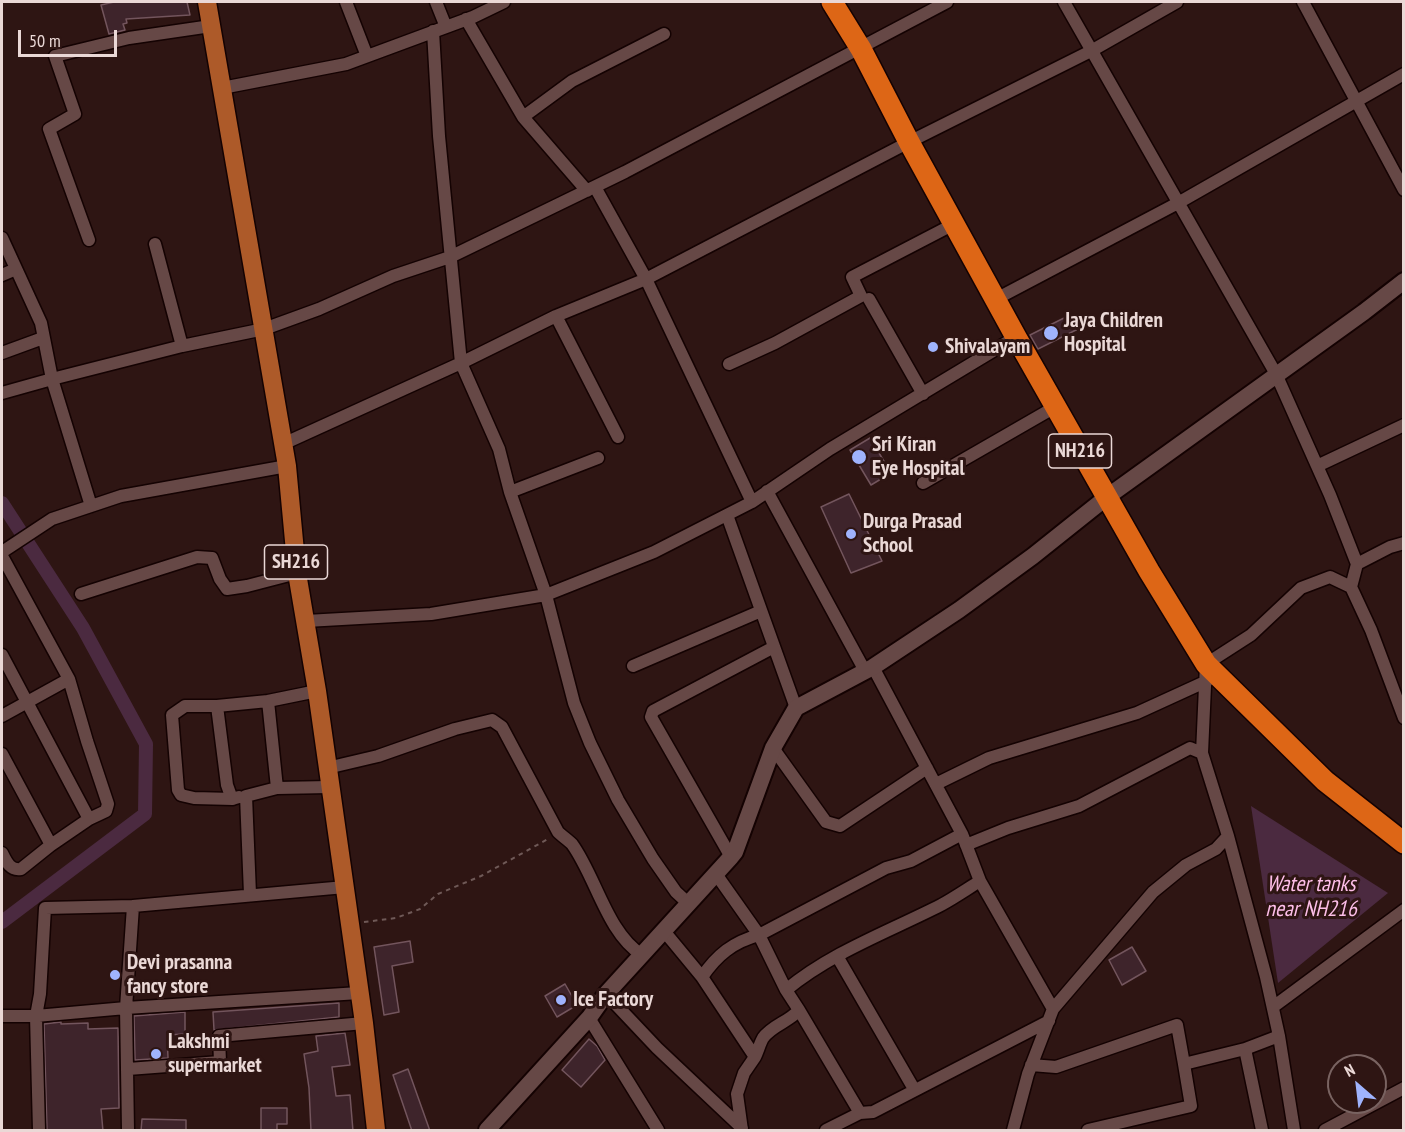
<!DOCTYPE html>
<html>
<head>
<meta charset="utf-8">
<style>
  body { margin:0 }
  #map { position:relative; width:1405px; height:1132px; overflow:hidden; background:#2e1513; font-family:"PT Sans Narrow",sans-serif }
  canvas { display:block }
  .frame { position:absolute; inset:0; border:3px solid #ead8d6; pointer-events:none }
  .north { position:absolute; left:1327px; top:1054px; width:60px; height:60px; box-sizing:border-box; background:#2e1513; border:2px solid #796361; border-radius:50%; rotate:332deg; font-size:16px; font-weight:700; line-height:24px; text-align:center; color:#ead8d6 }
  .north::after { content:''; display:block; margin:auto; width:21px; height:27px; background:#9fb3fd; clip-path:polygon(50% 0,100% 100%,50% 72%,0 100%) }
  .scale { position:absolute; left:18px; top:30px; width:99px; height:27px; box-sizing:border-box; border:3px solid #ead8d6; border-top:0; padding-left:8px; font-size:18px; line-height:21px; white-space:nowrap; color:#ead8d6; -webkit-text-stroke:4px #2e1513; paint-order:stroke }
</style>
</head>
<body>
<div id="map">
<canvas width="1405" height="1132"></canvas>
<div class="frame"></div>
<div class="north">N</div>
<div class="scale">50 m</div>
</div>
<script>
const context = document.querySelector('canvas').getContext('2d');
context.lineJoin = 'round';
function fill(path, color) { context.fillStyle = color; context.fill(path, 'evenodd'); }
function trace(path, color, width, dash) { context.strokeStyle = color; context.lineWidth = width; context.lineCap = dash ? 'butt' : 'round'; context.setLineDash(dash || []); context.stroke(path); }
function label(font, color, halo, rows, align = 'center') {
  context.font = font + ' "PT Sans Narrow",sans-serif'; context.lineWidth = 6; context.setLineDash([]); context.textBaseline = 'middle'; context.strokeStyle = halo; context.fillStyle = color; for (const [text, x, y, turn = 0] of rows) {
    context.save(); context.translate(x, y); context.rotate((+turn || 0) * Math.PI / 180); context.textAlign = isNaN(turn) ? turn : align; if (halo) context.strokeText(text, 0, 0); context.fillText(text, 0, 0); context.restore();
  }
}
fill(new Path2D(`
  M1251,806L1388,893L1278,983Z`), '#4b2a40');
trace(new Path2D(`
  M2,503L83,628L146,744L145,814L2,922`), '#4b2a40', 14);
const building = new Path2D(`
  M114,2H187L190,15L126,19L127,23L123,24L125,30L109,34L101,5Z
  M1070,315L1078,329L1038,349L1030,335Z
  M870,438L891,473L871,485L850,450Z
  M849,494L882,561L851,573L821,507Z
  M410,941L413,962L392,966L399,1012L384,1015L374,947Z
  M1132,947L1146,971L1122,985L1109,960Z
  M565,984L577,1005L557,1017L545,996Z
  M339,1003V1017L214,1030L213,1012Z
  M185,1012V1034L167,1035L168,1058L135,1060L134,1016Z
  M61,1022V1024L88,1023V1029L118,1028L119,1108L101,1109L103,1131H47L44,1024Z
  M345,1033L350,1065L332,1067L336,1096L350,1095L353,1131H311L309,1088L304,1054L318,1051L316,1036Z
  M589,1039L597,1046L605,1060L581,1087L562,1070Z
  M408,1069L430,1131H412L393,1075Z
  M261,1108H287V1124H277V1131H261Z
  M142,1119L186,1120V1131H141Z`);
fill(building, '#3e242b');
trace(building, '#73555d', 1.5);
const street = new Path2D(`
  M346,2L367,56
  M436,2L446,27
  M1064,2L1276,374L1330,495L1357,564L1351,587L1330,577L1301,588L1251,635L1206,664L1202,753L1228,836L1266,977L1279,1036L1294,1130
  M1303,2L1404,190
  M466,19L523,117L587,191
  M433,31L439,136L461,363L499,449L510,492L546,595L574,703L590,743L618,800L653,859L676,892L689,904
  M222,88L346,64L473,17L504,2
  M523,117L572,81L664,34
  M595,187L646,279L752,502
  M2,238L41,323L52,379L182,346L264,329L319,309L393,276L450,257L625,172L947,2
  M89,240L49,129L75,114L55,56L129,38L211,26
  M155,244L182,346
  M2,275L16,269
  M869,299L923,394
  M996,299L1178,203L1404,74
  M556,316L618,437
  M2,353L43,338
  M729,364L775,343L861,296L852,277L954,224
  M2,393L52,379L91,506
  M283,444L461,363L556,316L646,279L909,142L1091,51L1177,2
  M1317,466L1404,425
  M923,483L1055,407
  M767,491L865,671
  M510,492L598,458
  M727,515L796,708
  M2,552L52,519L121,496L287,466
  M2,556L69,679L2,716
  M1357,564L1390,547L1404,543
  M1351,587L1371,630L1404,718
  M81,594L197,557L212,558L220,579L227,589L247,586L297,573
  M306,621L431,614L546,595L654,552L752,502L830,449L1016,337
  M2,655L89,819L51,845L2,754
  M633,666L761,611
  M69,679L87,741L108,804L106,811L89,819
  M217,706H185L172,715L178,790L181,795L194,798L233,799
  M773,748L826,822L840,826L927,768
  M327,768L378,756L455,729L492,720L502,727L558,832C562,836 568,840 572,844C596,877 607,933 642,955
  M936,784L989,758L1137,713L1207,681
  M277,788L268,701L317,691
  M239,797L232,799L227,785L217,706L268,701
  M966,845L1008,828L1079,806L1190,748L1202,753
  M2,853C6,861 10,871 21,869L51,845
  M731,857L651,717L653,711L774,647
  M716,874L759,935L786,990
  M980,881L1053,1009
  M250,894L246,796L277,788L329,787
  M664,931L702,977L755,1057L744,1073L737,1094L742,1130
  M837,956L914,1089
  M702,977C717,955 733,942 759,935L886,868L911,861L962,834L873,667
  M606,994L657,1048L742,1128
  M1273,1007L1404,910
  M799,1010L860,1113L826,1130
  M2,1016H36L40,994L45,908L133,906
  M589,1018L658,1130
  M755,1057C758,1051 760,1043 763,1038C772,1025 789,1022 799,1010L786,990C832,952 888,932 941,905C954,898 967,889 980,881L962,834
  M1031,1065L1056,1067L1177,1025L1184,1064L1245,1049
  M128,1069L220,1062L219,1036L364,1023
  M860,1113L873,1112L1049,1021
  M39,1130L36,1016L126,1008L133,906L345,887
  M128,1130L126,1008L359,993
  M1013,1130L1028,1074L1053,1009L1153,892L1186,865L1216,849L1228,836
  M1088,1130L1191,1106L1184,1064
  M1262,1130L1245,1049L1279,1036
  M1325,1130L1404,1088`);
const secondary = new Path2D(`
  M487,1130L589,1018L606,994L731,857L735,852L773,748L796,708L873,667L959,610L1033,556L1107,497L1364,312L1404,281`);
const primary = new Path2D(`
  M207,2L287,466L297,573L317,691L364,1023L376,1130`);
const highway = new Path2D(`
  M832,2L861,49L909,142L1016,337L1149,571L1206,664L1325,781L1404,843`);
trace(street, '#140202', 15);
trace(secondary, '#140202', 20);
trace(primary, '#140202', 21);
trace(highway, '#140202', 24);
trace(new Path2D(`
  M364,922L396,918L420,909L438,894L481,876L548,839`), '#6f5957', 2, [4.5, 4.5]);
trace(street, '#664846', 12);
trace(secondary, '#664846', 16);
trace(primary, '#ad5a29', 18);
trace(highway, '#dd6616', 21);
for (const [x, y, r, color] of [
  [1051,333,8,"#9fb3fd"],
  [933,347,6,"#9fb3fd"],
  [859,457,8,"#9fb3fd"],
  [851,534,6,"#9fb3fd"],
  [115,975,6,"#9fb3fd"],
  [561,1000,6,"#9fb3fd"],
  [156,1054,6,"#9fb3fd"]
]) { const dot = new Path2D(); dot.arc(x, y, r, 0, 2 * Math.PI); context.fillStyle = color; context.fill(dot); trace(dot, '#2e1513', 2); }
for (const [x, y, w] of [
  [1080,451,63],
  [296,562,63]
]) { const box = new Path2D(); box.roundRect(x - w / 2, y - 17, w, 34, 4.5); context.fillStyle = '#2e1513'; context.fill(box); trace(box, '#ead8d6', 1.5); }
label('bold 20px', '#ead8d6', null, [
  ["NH216",1080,451],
  ["SH216",296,562]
]);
label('bold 21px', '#ead8d6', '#2e1513', [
  ["Jaya Children",1064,321],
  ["Hospital",1064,345],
  ["Shivalayam",945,347],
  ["Sri Kiran",872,445],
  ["Eye Hospital",872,469],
  ["Durga Prasad",863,522],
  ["School",863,546],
  ["Devi prasanna",127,963],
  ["fancy store",127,987],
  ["Ice Factory",573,1000],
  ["Lakshmi",168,1042],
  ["supermarket",168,1066]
], 'left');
label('italic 22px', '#fdbee8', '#2e1513', [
  ["Water tanks",1311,885],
  ["near NH216",1311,910]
]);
</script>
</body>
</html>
